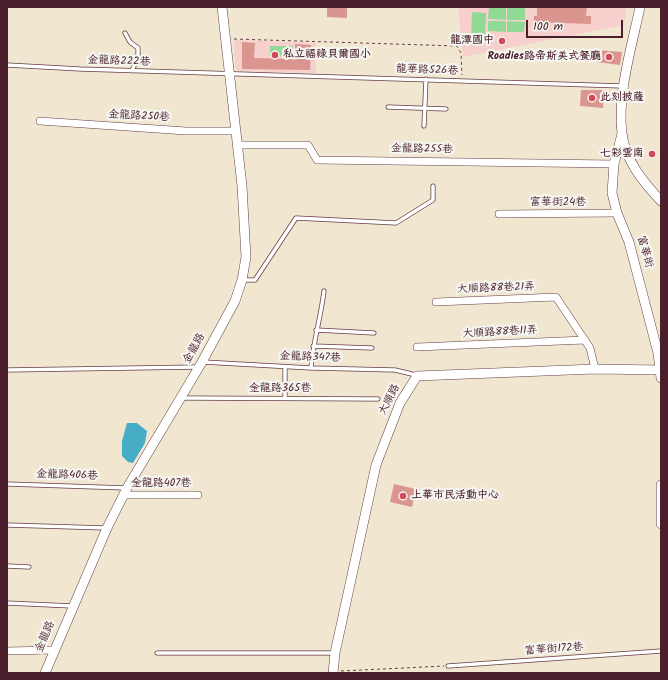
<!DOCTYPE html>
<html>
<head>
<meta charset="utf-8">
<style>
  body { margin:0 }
  #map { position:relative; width:668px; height:680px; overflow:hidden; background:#f1e7d1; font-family:Kalam,sans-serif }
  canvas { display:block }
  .frame { position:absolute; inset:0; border:8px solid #4a1f2b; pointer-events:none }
  .scale { position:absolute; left:526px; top:20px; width:97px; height:18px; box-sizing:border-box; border:2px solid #4a1f2b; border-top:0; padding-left:5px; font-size:12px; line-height:14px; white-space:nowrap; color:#4a1f2b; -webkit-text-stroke:3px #f6f6f2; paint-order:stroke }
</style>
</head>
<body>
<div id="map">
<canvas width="668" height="680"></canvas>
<div class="frame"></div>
<div class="scale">100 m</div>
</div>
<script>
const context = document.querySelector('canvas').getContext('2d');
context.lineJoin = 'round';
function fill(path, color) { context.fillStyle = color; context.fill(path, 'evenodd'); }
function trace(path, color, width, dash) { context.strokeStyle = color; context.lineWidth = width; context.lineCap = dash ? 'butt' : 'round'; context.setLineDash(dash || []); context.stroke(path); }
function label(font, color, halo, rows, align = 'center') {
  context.font = font + ' Kalam,"LXGW WenKai TC",sans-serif'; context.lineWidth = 4; context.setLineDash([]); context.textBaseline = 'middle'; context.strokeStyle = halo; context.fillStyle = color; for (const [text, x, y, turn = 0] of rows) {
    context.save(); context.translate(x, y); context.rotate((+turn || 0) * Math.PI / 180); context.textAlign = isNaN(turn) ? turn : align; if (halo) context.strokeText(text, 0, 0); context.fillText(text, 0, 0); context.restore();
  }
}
fill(new Path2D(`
  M458,7H626L624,25L463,57Z
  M234,40L316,43V73L238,71L235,67Z`), '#f7d0cd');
fill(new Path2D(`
  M489,7H506V20L488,19Z
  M507,7H525V20H507Z
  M472,12L486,13L485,41L471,40Z
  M488,21H506V32L488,31Z
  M507,21L525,22L524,32H507Z
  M270,46H293V57L270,56Z`), '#91da96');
fill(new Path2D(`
  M127,423H137L147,431L145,443L133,463L128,462L122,456V441Z`), '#47adc7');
fill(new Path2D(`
  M327,7H347V18L327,17Z
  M537,7H587L586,16H591V24L534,22V16H537Z
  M242,42L255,43L254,58L295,59V44L311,45L310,70L242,69Z
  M598,50L622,52L620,65L597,62Z
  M581,90H604L603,108L580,106Z
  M394,484L416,489L412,507L390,502Z`), '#da958e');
const service = new Path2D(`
  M125,33L130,42L138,48V56L132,71
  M7,65L80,69L623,86
  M388,107L446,109
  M424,126L426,79
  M243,280H255L296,218L396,223L433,200V186
  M316,330L374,333
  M313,346L372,348
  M203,362L311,368L395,370L416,375
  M285,367V397
  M311,368C313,342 321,317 324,291
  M7,370L198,367
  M181,398L378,399
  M7,484L126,488
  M7,525L106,528
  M7,566L29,567
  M7,603L72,606
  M157,653H334
  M448,666L661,651`);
const minor = new Path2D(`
  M40,121L186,131H236
  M238,145H308L317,160L614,164
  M499,214L617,213
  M436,302L556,297L590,348L595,369
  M417,347L585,340
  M123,495H198
  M7,651L53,650`);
const tertiary = new Path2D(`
  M640,7C632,46 617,94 622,133C625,160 643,182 661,201
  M622,134L614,164L612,193L617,213L629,242L658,353L661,378
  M661,485V524
  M45,673L107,528L127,488L202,362L235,301L242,280L246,257L242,186L222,7
  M333,673L335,653L376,465L400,403L417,376L595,369L661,370`);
trace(service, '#633d44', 5);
trace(minor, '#633d44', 8);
trace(tertiary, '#633d44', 10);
trace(new Path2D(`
  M234,39L457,46L461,53L462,75
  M341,671L444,666`), '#633d44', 1, [3, 3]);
trace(service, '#fff', 3.5);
trace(minor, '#fff', 7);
trace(tertiary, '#fff', 9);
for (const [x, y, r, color] of [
  [502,41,4,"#d1495b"],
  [275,55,4,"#d1495b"],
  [609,57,4,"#d1495b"],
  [592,98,4,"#d1495b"],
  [652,154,4,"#d1495b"],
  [403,496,4,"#d1495b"]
]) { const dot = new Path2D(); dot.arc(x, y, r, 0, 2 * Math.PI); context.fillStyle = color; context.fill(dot); trace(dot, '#f6f6f2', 1.5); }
label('bold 11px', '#4a1f2b', '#f6f6f2', [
  ["龍潭國中",494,41],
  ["私立福祿貝爾國小",283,55,"left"],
  ["Roadies路帝斯美式餐廳",601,57],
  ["此刻披薩",600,98,"left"],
  ["七彩雲南",644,154],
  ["上華市民活動中心",411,496,"left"]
], 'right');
label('11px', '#4a1f2b', '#f6f6f2', [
  ["金龍路222巷",119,62,2],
  ["龍華路526巷",427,71,2],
  ["金龍路250巷",139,117,3],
  ["金龍路255巷",422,150,1],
  ["富華街24巷",558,203],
  ["富華街",644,252,74],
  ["大順路88巷21弄",496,289,-2],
  ["大順路88巷11弄",500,333,-3],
  ["金龍路",195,349,-61],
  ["金龍路347巷",310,358,2],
  ["金龍路365巷",280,389],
  ["大順路",390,400,-63],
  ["金龍路406巷",67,476,2],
  ["金龍路407巷",161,484],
  ["金龍路",46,637,-67],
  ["富華街172巷",554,650,-4]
]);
</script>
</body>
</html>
